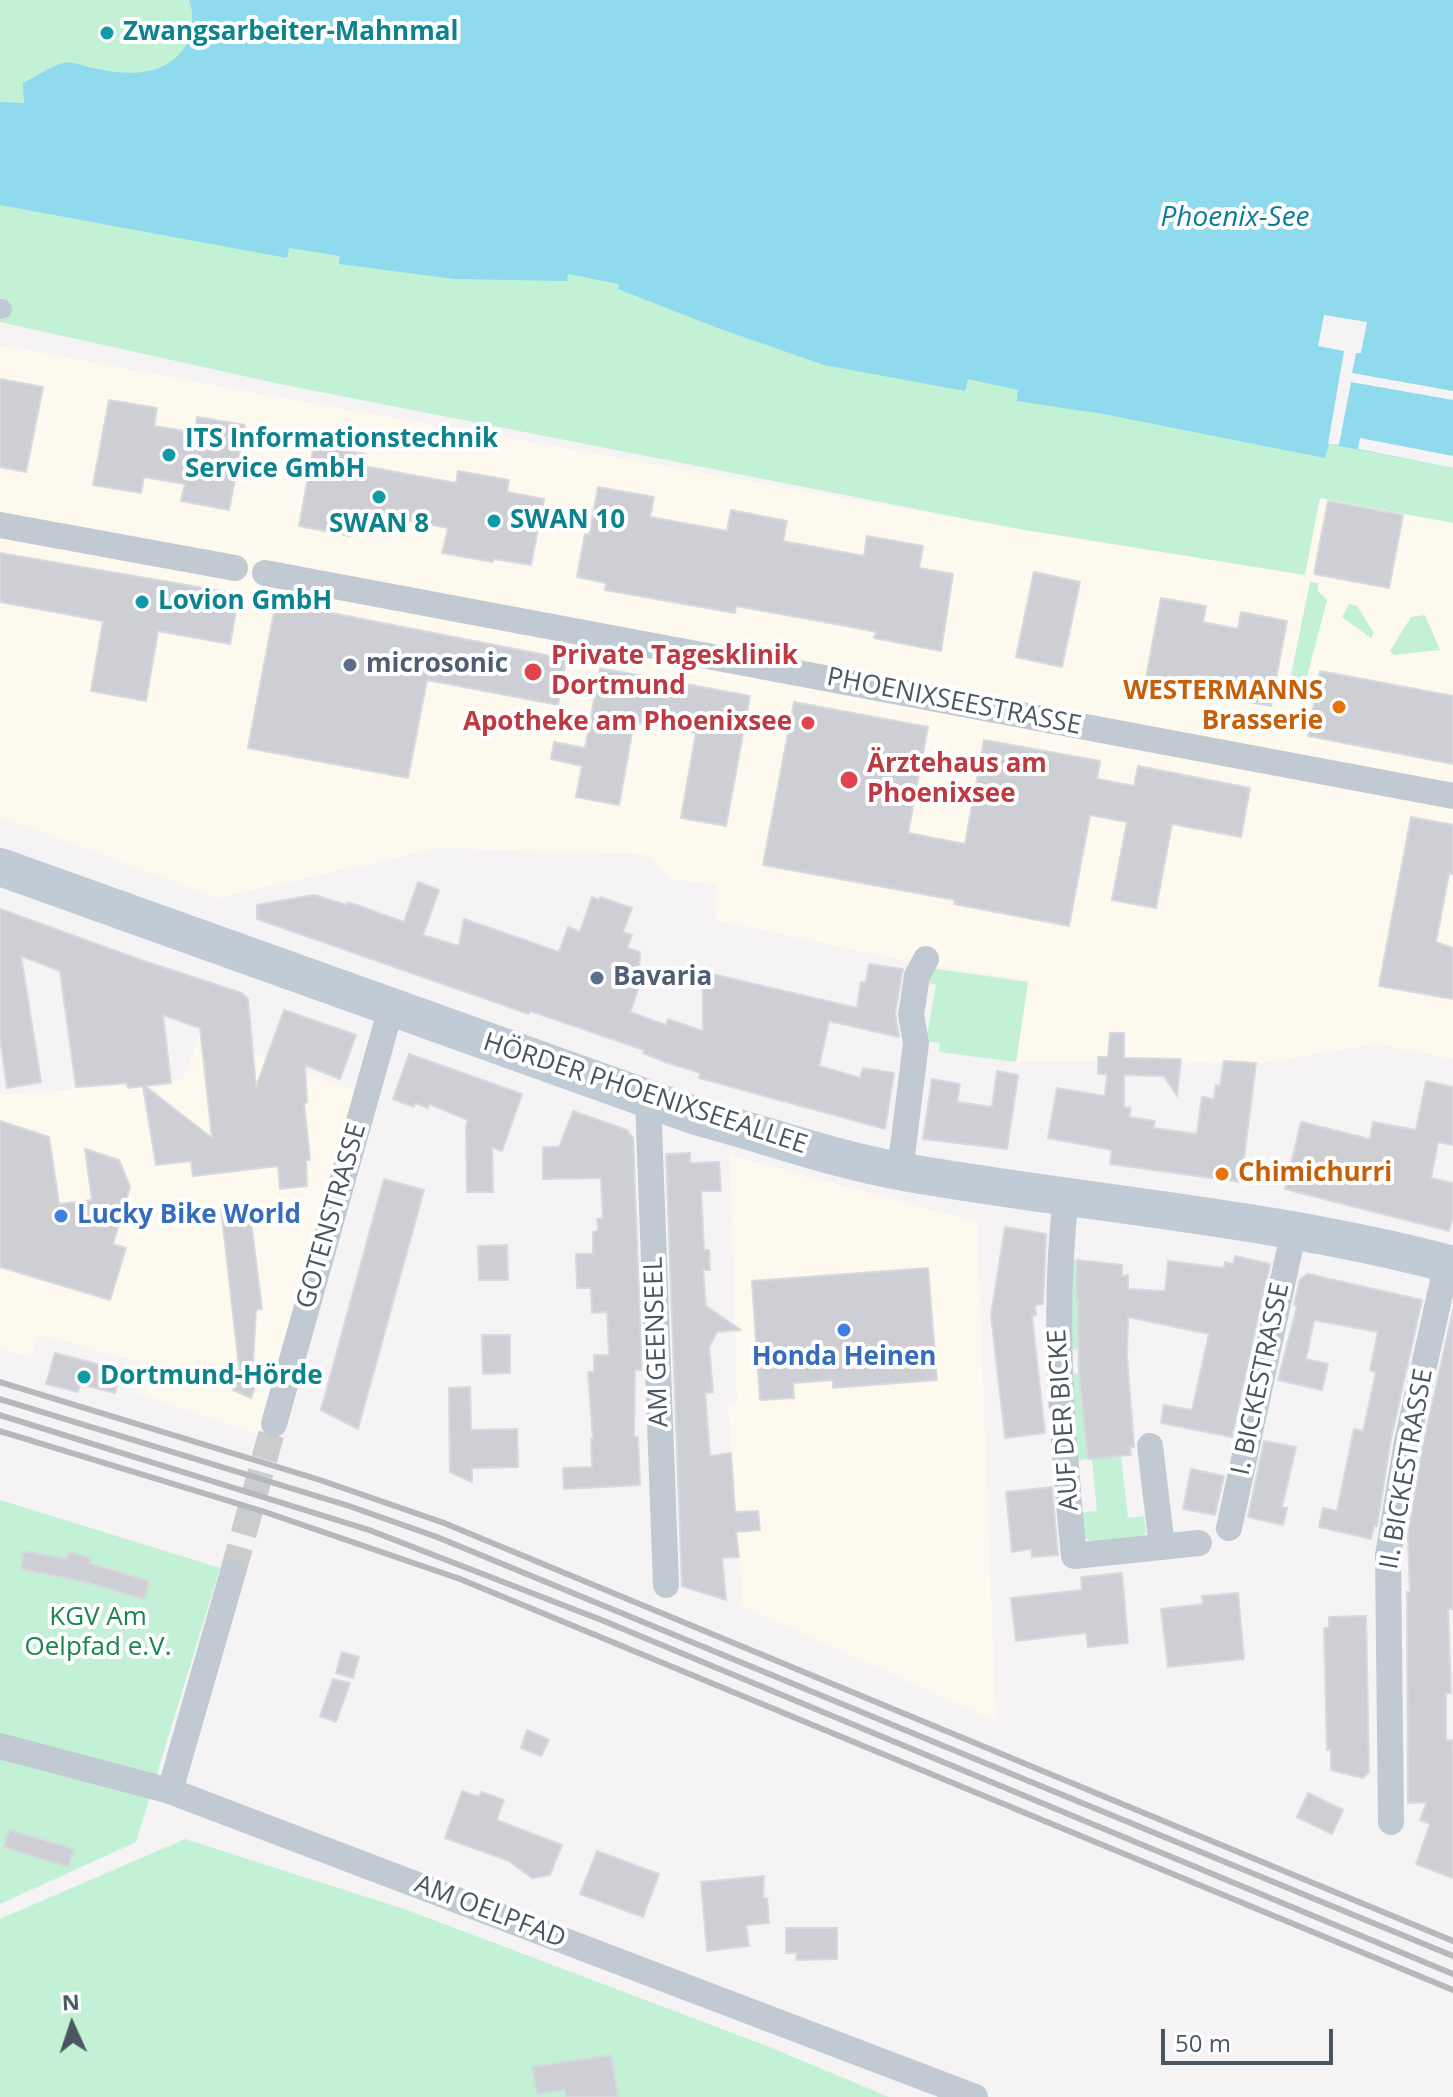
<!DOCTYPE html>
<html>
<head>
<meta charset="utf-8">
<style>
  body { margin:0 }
  #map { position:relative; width:1453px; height:2097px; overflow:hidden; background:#f5f3f3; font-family:"Open Sans",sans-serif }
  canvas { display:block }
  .north { position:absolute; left:32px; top:1985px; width:80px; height:80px; -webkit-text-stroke:6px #fff; paint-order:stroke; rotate:357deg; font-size:22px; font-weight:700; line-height:32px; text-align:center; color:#4a5661 }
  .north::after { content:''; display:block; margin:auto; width:28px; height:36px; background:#4a5661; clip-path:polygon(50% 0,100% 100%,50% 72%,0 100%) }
  .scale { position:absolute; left:1161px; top:2029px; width:172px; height:36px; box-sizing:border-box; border:4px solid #4a5661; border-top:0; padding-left:10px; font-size:24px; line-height:28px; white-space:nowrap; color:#4a5661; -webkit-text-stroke:6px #fff; paint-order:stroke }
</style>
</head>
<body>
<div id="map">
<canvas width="1453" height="2097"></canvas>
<div class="north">N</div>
<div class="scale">50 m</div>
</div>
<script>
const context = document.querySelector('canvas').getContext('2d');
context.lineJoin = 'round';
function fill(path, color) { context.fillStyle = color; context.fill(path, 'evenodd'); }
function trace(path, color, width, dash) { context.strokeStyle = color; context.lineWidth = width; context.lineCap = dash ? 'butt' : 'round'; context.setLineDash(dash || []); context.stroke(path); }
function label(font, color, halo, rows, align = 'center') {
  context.font = font + ' "Open Sans",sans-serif'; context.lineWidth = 8; context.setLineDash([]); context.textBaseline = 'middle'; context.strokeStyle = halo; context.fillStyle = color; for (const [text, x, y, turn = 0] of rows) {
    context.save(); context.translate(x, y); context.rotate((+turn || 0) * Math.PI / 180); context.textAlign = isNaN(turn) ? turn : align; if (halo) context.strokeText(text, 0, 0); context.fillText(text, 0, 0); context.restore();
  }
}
fill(new Path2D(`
  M0,345L272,396L1013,528L1304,575L1320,498L1453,523V1059L1377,1044L1264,1063L1016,1062L1029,980L914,963L716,920L715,884L669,879L649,855L440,848L217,898L0,816Z
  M200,1034L363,1093L267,1438L136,1392L142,1363L39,1334L30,1357L0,1348V1095L183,1080Z
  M730,1155L977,1222L996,1721L743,1606L728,1405L737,1403Z`), '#fdf9ef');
fill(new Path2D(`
  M0,0H1453V523L1320,498L1305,575L1013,528L280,384L0,322Z
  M1310,582L1318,583V591L1327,600L1303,692L1287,695Z
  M1349,604L1357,606L1374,633L1371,638L1342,617Z
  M1425,615L1440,650L1394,655L1390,651L1411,617Z
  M930,968L1028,982L1016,1062L939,1052L940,1043L926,1041L936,985L928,983Z
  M1068,1259L1078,1261V1349L1067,1350Z
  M1079,1373L1088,1459L1075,1461L1068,1374Z
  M1121,1456L1128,1518L1144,1516L1146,1532L1142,1539L1093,1543L1084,1537L1077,1513L1097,1511L1092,1459Z
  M0,1500L220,1568L136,1842L0,1904Z
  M185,1839L407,1910L767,2046L889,2097H0V1919Z`), '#c3f1d5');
fill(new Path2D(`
  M189,0H1453V468L1329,444L1325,458L1103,414L1017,401L1018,390L968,379L965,391L824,365L715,327L618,289L619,284L568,274L567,281L454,279L339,264L340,256L289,248L287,258L0,205V102L24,103L23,83C36,77 49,67 63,63C71,61 84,66 93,68C128,76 168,78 188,42C193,31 194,11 189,0Z`), '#90daee');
fill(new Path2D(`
  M1324,315L1367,322L1361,353H1356L1352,373L1453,391V400L1351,382L1339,445L1328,444L1344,351L1318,346Z
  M1360,438L1453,456V468L1358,449Z`), '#f5f3f3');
const building = new Path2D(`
  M0,379L43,387L26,472L0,467Z
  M109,400L157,408L154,426L195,433L197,417L245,425L229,510L181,501L185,484L144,477L141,493L93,485Z
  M314,445L365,454L363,466L456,483L458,471L509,480L507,492L544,499L531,565L494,559L493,562L442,553L448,528L354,510L350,536L299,526Z
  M598,487L654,497L650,517L727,531L731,510L787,521L783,541L864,556L867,536L923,546L919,568L953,574L941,651L874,638L876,632L846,626L736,606L735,613L605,590L606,583L577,577L585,534L589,535Z
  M1328,501L1403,515L1389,588L1314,574Z
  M0,553L239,594L230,644L158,631L146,701L91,691L103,621L0,602Z
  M1034,572L1080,582L1062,667L1016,657Z
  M1161,598L1206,606L1203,622L1238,629L1241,612L1287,621L1271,706L1225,698L1228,681L1194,675L1191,691L1145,683Z
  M276,602L566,659L558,705L427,680L408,778L248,748Z
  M600,668L750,696L726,826L681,818L696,733L634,722L619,805L576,797L582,766L551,759L554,742L585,748Z
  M1320,671L1453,696V764L1308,736Z
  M794,702L928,727L908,833L965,844L984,740L1100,761L1097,779L1134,786L1138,766L1250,788L1241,837L1172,824L1156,908L1112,900L1127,822L1090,815L1069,926L954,904L955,900L763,865Z
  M1411,817L1453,825V874L1449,873L1436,942L1453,948V999L1379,986Z
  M418,882L439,890L423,935L459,946L464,919L559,952L568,927L580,932L592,897L599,900L600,897L632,908L623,932L632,935L627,948L640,952L638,990L630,1012L666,1025L668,1019L703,1031V972L857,1008L861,982H866L869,964L903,969L895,1013L899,1037L829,1021L819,1066L860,1078L863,1068L894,1073L885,1129L699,1078L700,1073L665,1062L643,1053L644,1050L530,1011L529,1014L257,919V905L314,895L347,905L348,902L404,922Z
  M0,909L141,960L242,993L248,999L256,1087L284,1010L356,1035L340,1079L305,1065L307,1102L304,1103L310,1160H306L307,1186L280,1189L278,1166L193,1176L191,1161L156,1165L143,1086L128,1088L127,1083L76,1087L60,971L21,956L41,1082L7,1088L0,1038ZM163,1015L200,1028L212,1138L145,1086L171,1083Z
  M1110,1033H1124V1058L1181,1059L1177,1096L1164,1076L1124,1075V1107L1131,1108L1129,1117L1155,1121L1153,1128L1197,1134L1202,1097L1214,1099L1216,1085L1220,1086L1224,1061L1256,1063L1241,1182L1110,1164L1112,1150L1048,1138L1057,1088L1105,1096L1107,1074H1098V1057H1108Z
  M409,1054L522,1094L502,1151L492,1147L493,1192H467L466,1126L468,1120L429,1104L428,1108L415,1103L414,1107L393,1099Z
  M997,1071L1018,1075L1007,1149L923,1139L932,1079L960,1084L957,1102L992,1107Z
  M1426,1081L1453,1087V1145L1438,1142L1431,1178L1453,1183V1216L1449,1231L1285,1189L1301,1122L1370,1139L1373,1122L1416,1130Z
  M573,1111L627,1130L633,1138L642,1370H635L634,1437H638L640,1485L564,1489L563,1468L592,1467L591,1439H593L588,1372H594V1355H609L607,1312L592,1313L591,1288H577L576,1254H593V1232L598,1231L597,1219L603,1218L601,1178L543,1179V1147H559Z
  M0,1121L49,1137L59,1204L92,1200L85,1149L119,1160L130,1187L113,1244L126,1248L110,1300L0,1267Z
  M690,1153V1163L719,1162L721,1191H701L704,1250H709L710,1270H703L706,1306L741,1330L717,1332L709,1347L713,1392L705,1393L710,1456L731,1453L735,1512L758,1511L760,1530L736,1532L739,1557L722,1558L726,1600L682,1586L666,1154Z
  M384,1179L424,1190L358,1429L321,1410Z
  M249,1206L262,1309L256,1310L252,1380L257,1382L251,1398L233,1390L240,1375L221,1209Z
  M1005,1227L1046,1234L1043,1304L1035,1305L1036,1315L1032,1316L1045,1433L1005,1438L991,1315Z
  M507,1245L508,1280H479L478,1246Z
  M1235,1256L1270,1264L1232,1437L1161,1423L1164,1405L1192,1410L1209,1334L1128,1317L1127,1356L1134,1447H1130L1131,1455L1088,1459L1079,1373L1078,1300H1076L1077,1260L1122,1265V1276L1128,1275V1289L1165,1291L1168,1261L1224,1268L1225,1262L1233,1264Z
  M928,1268L937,1380L833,1388V1380L793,1383L794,1398L760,1400L752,1281Z
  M1308,1274L1422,1300L1391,1439L1377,1526H1374L1371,1539L1319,1527L1323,1508L1337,1511L1354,1429L1363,1431L1376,1372L1370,1370L1378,1332L1314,1320L1306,1359L1328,1364L1322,1390L1278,1380L1297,1306L1294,1305L1300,1279Z
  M1453,1310V1609H1448L1451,1693H1446V1741L1452,1740L1453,1757V1878L1416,1864L1430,1824L1420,1820L1427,1802L1408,1803L1407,1592H1410L1408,1535L1423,1445Z
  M482,1335H510V1373L483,1374Z
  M55,1353L121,1370L115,1393L80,1384L78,1392L46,1384Z
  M470,1387L471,1430L517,1429L518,1467L472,1468V1482L450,1472L449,1388Z
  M1264,1441L1296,1447L1282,1507L1287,1508L1283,1525L1248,1517Z
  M1191,1469L1224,1476L1215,1515L1183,1509Z
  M1052,1487L1058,1555L1032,1557L1031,1549L1012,1552L1006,1492Z
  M24,1551L67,1559L68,1552L91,1558L89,1563L149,1581L144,1599L85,1582L21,1569Z
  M1122,1573L1128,1643L1088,1647L1086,1633L1016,1641L1011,1598L1082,1590L1081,1577Z
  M1238,1593L1244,1659L1168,1667L1161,1609L1203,1604L1202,1596Z
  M1366,1616L1369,1772L1363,1778L1331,1770V1749L1327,1750L1324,1628H1329V1617Z
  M342,1652L359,1657L353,1678L336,1673Z
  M333,1679L350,1683L336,1722L320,1716Z
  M527,1730L549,1740L541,1756L521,1748Z
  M462,1791L479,1797L481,1792L504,1800L497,1819L499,1821L562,1845L550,1875L532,1878L509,1861L445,1838Z
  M1308,1793L1343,1810L1332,1834L1297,1817Z
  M9,1830L74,1849L68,1867L4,1847Z
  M597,1851L659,1874L643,1917L580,1894Z
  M764,1876L763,1898H767L769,1923L746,1925L749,1946L707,1951L701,1882Z
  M786,1928H837V1959L796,1960L797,1953H786Z
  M611,2055L618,2097H566L565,2090L537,2094L532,2067Z`);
fill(building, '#cdcfd5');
trace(building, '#d7d9de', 2);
trace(new Path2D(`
  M233,1572L274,1424`), '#caccce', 26, [26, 13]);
trace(new Path2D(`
  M0,309H2`), '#c1cad2', 20);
trace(new Path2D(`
  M0,525L235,568
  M265,573L1453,796
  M648,1099L666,1585
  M900,1171L916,1043L911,1015L917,976L926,959
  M1066,1196C1052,1316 1062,1436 1074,1556L1199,1543
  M274,1424L391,1008
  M1150,1446L1162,1547
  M1229,1528L1294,1230
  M0,1746L170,1791L975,2097
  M170,1791L233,1572
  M1391,1822L1388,1556L1407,1442L1447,1263`), '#c1cad2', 26);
trace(new Path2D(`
  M0,867L699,1117C767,1135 835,1160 904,1172C1087,1204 1273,1217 1453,1265`), '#c1cbd6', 38);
trace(new Path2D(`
  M0,1382L320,1480L444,1523L1453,1941
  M0,1399L349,1506L437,1537L1453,1956
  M0,1415L369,1530L604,1621L1453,1974
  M0,1431L265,1512L460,1579L1453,1990`), '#b5b8bd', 6);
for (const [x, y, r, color] of [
  [107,33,8,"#0f9aa8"],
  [169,455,8,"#0f9aa8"],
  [379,497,8,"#0f9aa8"],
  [494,521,8,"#0f9aa8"],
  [142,602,8,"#0f9aa8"],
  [350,665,8,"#5c6f8a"],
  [533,672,10,"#e0444e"],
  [1339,707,8,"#e8710a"],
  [808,723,8,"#e0444e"],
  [849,780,10,"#e0444e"],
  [597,978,8,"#5c6f8a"],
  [1222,1174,8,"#e8710a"],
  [61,1216,8,"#3f7fe0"],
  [844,1330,8,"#3f7fe0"],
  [84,1377,8,"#0f9aa8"]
]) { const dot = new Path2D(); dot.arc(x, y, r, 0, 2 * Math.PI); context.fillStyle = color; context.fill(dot); trace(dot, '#fff', 3); }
label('bold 26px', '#0d838f', '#fff', [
  ["Zwangsarbeiter-Mahnmal",123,33],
  ["ITS Informationstechnik",185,440],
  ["Service GmbH",185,470],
  ["SWAN 10",510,521],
  ["SWAN 8",379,525,"center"],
  ["Lovion GmbH",158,602],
  ["Dortmund-Hörde",100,1377]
], 'left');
label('bold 26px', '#be3a42', '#fff', [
  ["Private Tagesklinik",551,657],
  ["Dortmund",551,687],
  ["Apotheke am Phoenixsee",792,723,"right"],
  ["Ärztehaus am",867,765],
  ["Phoenixsee",867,795]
], 'left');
label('bold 26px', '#4e5e75', '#fff', [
  ["microsonic",366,665],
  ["Bavaria",613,978]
], 'left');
label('bold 26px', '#c56008', '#fff', [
  ["WESTERMANNS",1323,692],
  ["Brasserie",1323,722],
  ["Chimichurri",1238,1174,"left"]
], 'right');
label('26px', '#4a5661', '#fff', [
  ["PHOENIXSEESTRASSE",954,702,11],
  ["HÖRDER PHOENIXSEEALLEE",645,1094,18],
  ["GOTENSTRASSE",332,1216,-74],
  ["AM GEENSEEL",657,1342,-92],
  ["I. BICKESTRASSE",1261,1379,-78],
  ["AUF DER BICKE",1064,1420,-94],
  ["II. BICKESTRASSE",1407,1469,-80],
  ["AM OELPFAD",490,1912,21]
]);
label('bold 26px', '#366cbe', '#fff', [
  ["Lucky Bike World",77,1216],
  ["Honda Heinen",844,1358,"center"]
], 'left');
label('26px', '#17864f', '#fff', [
  ["KGV Am",98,1618],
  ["Oelpfad e.V.",98,1648]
]);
label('italic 28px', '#0c7c9b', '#fff', [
  ["Phoenix-See",1235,218]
]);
</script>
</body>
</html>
